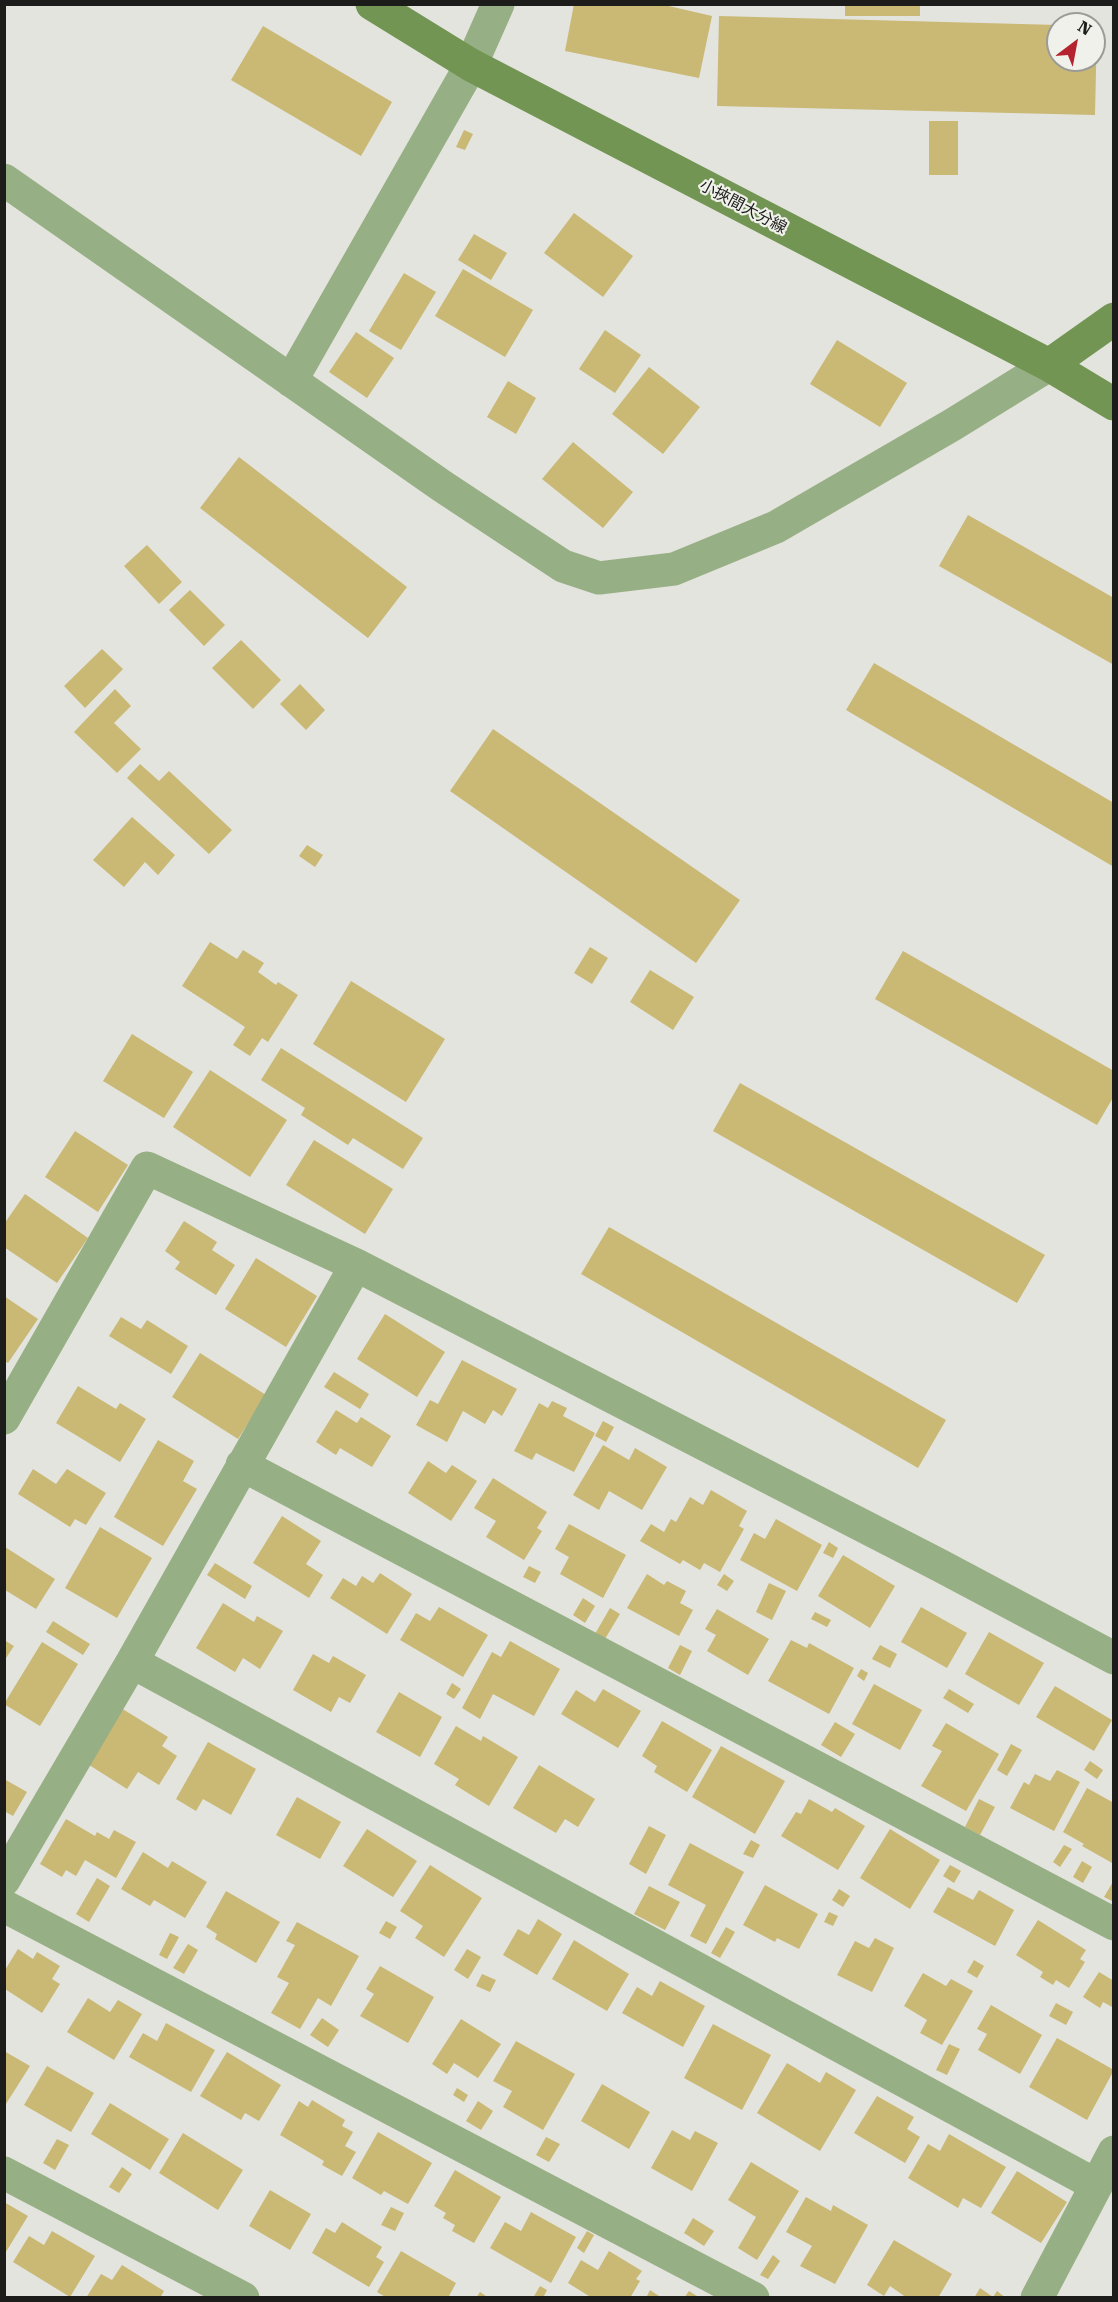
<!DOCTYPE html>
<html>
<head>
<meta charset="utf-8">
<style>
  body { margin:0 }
  #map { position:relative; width:1118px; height:2302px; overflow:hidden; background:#e3e4dd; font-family:"Roboto Serif",serif }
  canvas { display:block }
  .frame { position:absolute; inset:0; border:6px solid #1c1c1a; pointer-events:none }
  .north { position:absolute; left:1046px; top:12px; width:60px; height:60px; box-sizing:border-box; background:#f0f1ea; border:2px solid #9b9c97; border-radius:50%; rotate:32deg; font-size:16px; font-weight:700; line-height:24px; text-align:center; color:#1c1c1a }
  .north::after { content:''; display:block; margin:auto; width:21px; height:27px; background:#b52331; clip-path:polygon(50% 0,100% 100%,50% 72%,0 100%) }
</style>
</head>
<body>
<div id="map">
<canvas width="1118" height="2302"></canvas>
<div class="frame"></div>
<div class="north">N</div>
</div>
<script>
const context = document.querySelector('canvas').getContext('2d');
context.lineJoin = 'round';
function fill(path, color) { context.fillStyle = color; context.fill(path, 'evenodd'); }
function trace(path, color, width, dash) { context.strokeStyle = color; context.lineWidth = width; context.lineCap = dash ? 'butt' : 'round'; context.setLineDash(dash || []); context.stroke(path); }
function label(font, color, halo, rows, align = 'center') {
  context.font = font + ' "Roboto Serif","Noto Sans JP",serif'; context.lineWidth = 4.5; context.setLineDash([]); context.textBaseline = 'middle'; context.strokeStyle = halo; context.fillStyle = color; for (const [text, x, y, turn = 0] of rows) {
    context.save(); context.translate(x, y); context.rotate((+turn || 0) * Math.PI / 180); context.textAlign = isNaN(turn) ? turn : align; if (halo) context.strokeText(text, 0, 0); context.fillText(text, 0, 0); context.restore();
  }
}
fill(new Path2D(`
  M574,4H660L712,16L699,78L565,51Z
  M845,5H920V16H845Z
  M719,16L1058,25V60H1094V25H1097L1095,115L717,106Z
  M263,26L392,102L361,156L231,80Z
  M929,121H958V175H929Z
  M464,130L473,134L465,150L456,147Z
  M574,213L633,256L603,297L544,253Z
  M474,234L507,253L491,280L458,260Z
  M463,269L533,310L505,357L435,316Z
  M404,273L436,292L401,350L369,331Z
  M605,330L641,355L615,393L579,369Z
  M356,332L394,358L367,398L329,372Z
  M837,340L907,383L880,427L810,384Z
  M649,367L700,407L663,454L612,414Z
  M508,381L536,398L516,434L487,417Z
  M573,442L633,492L603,528L542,479Z
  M239,457L407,587L368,638L200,508Z
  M968,515L1114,598V665L939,566Z
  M147,545L182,582L159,604L124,566Z
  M190,590L225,625L204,646L169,610Z
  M241,640L281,680L253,709L212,668Z
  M102,649L123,669L85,708L64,686Z
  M874,663L1114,803V867L846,710Z
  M300,684L325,710L306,730L280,704Z
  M115,689L131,706L114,723L141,749L117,773L74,732Z
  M493,729L740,900L696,963L450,791Z
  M140,764L159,781L169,771L232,830L209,854L127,778Z
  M132,817L175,855L158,875L145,862L124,887L93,860Z
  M307,845L323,855L315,867L299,856Z
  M210,942L237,959L243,950L264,963L258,972L276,985L278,982L298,995L268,1042L262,1038L250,1056L233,1045L245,1027L182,986Z
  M590,947L608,958L592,984L574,973Z
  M903,951L1114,1071V1096L1097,1125L875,999Z
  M650,970L694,997L673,1030L630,1002Z
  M351,981L445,1039L406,1102L313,1044Z
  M132,1034L193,1072L164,1118L103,1081Z
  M281,1048L423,1138L403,1169L353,1138L348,1145L301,1115L305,1108L261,1080Z
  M210,1070L287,1120L250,1177L173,1127Z
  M740,1083L1045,1255L1017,1303L713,1131Z
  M75,1131L128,1165L98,1212L45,1177Z
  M314,1140L393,1189L365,1234L286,1185Z
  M25,1194L88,1238L57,1283L4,1247V1224Z
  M184,1221L217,1242L212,1250L235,1265L216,1295L175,1269L180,1262L165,1251Z
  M609,1227L946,1420L918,1468L581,1274Z
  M256,1258L317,1296L286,1347L225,1309Z
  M4,1296L38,1319L8,1363L4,1361Z
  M385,1314L445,1352L417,1397L357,1359Z
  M121,1317L141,1329L147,1320L188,1346L171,1374L109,1336Z
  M200,1353L266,1395L238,1439L172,1397Z
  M462,1360L517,1389L502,1416L493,1410L485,1424L463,1411L447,1442L416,1425L430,1400L438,1404Z
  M334,1372L369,1394L360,1409L324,1387Z
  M78,1386L116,1409L120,1403L146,1419L120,1462L56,1423Z
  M552,1401L567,1408L563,1416L595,1433L574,1472L536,1453L532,1460L514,1451L539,1403L548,1408Z
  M336,1410L357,1423L361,1417L391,1436L372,1467L340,1448L336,1455L316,1442Z
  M603,1421L614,1427L606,1442L595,1436Z
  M158,1440L194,1461L183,1481L197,1489L163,1546L114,1517Z
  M603,1445L629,1460L635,1448L667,1467L642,1510L609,1491L599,1510L573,1495Z
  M428,1461L446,1473L452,1465L477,1481L451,1521L408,1493Z
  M33,1469L56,1484L67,1469L106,1493L86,1525L75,1519L70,1527L18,1494Z
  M493,1478L547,1512L537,1528L542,1531L524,1560L486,1537L496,1521L474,1508Z
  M711,1490L747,1511L739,1526L744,1529L720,1572L704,1563L700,1570L683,1560L680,1564L640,1541L651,1524L664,1532L671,1519L676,1522L690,1497L703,1505Z
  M282,1516L321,1541L306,1564L323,1575L309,1598L253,1563Z
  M776,1519L822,1545L797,1591L740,1560L754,1533L765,1539Z
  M569,1524L626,1555L603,1598L560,1574L569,1557L555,1549Z
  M100,1527L152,1558L117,1618L65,1588Z
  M829,1542L838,1548L833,1558L823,1553Z
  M5,1547L55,1579L36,1609L5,1590Z
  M843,1555L895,1586L870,1628L818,1596Z
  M215,1563L252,1586L245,1599L207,1575Z
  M529,1566L541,1572L535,1583L523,1577Z
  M380,1573L412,1594L387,1634L330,1598L343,1578L356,1586L362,1576L373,1583Z
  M647,1574L664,1585L667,1581L686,1591L680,1603L693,1610L679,1636L627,1608Z
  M724,1574L734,1581L727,1591L717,1585Z
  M769,1583L786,1591L772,1620L756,1612Z
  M583,1598L595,1606L585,1623L573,1615Z
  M223,1603L254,1622L257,1616L283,1631L260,1669L243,1658L235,1672L196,1648Z
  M439,1607L488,1635L463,1677L400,1640L416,1613L430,1621Z
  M921,1607L967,1633L947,1668L901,1642Z
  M610,1608L620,1614L605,1639L595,1634Z
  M717,1609L769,1639L748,1675L707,1651L716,1635L705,1629Z
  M815,1612L831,1620L827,1627L811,1619Z
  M53,1621L90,1644L83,1655L46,1632Z
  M989,1632L1044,1663L1019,1705L965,1674Z
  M4,1640L14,1646L4,1661Z
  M791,1640L807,1648L809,1643L854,1668L829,1714L768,1681Z
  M510,1641L560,1669L534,1716L493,1694L480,1719L462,1708L492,1652L501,1657Z
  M42,1642L78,1664L40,1726L4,1704Z
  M680,1645L692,1651L680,1675L668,1668Z
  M880,1645L897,1654L890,1668L872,1659Z
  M313,1654L329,1663L333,1656L366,1675L350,1703L339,1697L331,1712L293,1690Z
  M861,1669L868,1673L864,1681L857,1676Z
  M452,1683L461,1689L454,1699L446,1694Z
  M874,1684L922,1710L900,1750L852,1724Z
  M1055,1686L1112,1720L1094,1751L1036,1717Z
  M603,1689L641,1711L618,1748L561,1714L576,1690L595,1702Z
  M949,1689L974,1704L968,1713L943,1698Z
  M399,1692L442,1717L420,1757L376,1732Z
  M121,1708L168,1737L162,1746L177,1756L159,1785L138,1772L127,1789L86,1763Z
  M662,1721L712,1750L687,1792L654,1772L657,1766L642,1756Z
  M835,1722L855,1734L841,1757L821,1745Z
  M946,1723L999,1754L966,1811L921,1786L942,1751L932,1746Z
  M456,1726L481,1741L483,1736L518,1757L489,1806L455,1785L459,1779L434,1764Z
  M208,1742L256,1769L231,1815L203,1799L196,1811L176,1799Z
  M1011,1744L1022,1750L1007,1776L997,1770Z
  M721,1746L785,1781L755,1834L692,1797Z
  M1090,1761L1103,1770L1097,1779L1084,1770Z
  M539,1765L595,1799L578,1827L565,1819L556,1833L513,1808Z
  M1057,1770L1080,1782L1054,1831L1010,1808L1024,1782L1029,1785L1035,1774L1050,1781Z
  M4,1779L27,1792L13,1816L4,1811Z
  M1087,1788L1114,1803V1864L1082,1846L1084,1844L1063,1832Z
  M297,1797L341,1822L320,1859L276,1835Z
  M809,1799L832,1812L835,1808L865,1826L838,1870L781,1836L796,1812L801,1814Z
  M979,1799L995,1807L980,1835L965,1827Z
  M66,1819L95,1836L97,1832L109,1839L114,1830L136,1842L116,1878L85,1860L76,1876L66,1870L62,1877L40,1864Z
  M649,1826L666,1835L646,1874L629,1864Z
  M367,1829L417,1861L393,1897L343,1866Z
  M890,1829L940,1860L910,1909L860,1878Z
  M751,1840L760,1845L753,1858L743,1854Z
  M690,1843L744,1872L706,1944L690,1936L706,1905L668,1885Z
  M1064,1845L1072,1849L1060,1867L1053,1862Z
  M143,1852L168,1868L172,1861L207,1882L185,1918L154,1900L150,1906L121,1889Z
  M1082,1861L1092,1867L1083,1883L1073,1877Z
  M430,1865L482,1898L444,1957L415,1938L423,1926L400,1911Z
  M950,1865L961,1871L954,1883L943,1876Z
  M97,1878L110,1886L89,1922L76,1914Z
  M1114,1880V1902L1104,1897Z
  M765,1885L818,1914L799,1949L777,1938L775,1942L743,1925Z
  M649,1886L680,1902L665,1930L634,1914Z
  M948,1887L973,1900L979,1890L1014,1910L995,1946L933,1912Z
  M839,1889L850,1896L843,1907L832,1900Z
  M226,1891L280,1922L256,1963L215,1939L217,1934L206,1927Z
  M829,1912L838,1916L833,1926L824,1922Z
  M538,1919L562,1934L537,1975L503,1955L518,1929L529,1935Z
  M1038,1920L1086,1950L1080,1959L1085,1962L1069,1988L1056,1980L1053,1985L1040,1977L1043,1972L1016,1955Z
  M386,1921L397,1927L390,1939L379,1933Z
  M297,1922L359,1956L331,2006L318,1998L300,2029L271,2013L289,1983L277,1977L295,1945L286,1941Z
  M726,1927L735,1932L720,1958L711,1953Z
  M170,1933L179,1937L167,1959L159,1955Z
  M875,1938L894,1948L872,1992L837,1975L855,1941L869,1948Z
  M574,1940L629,1974L607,2011L552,1979Z
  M188,1944L198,1950L184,1974L173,1968Z
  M18,1949L33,1959L37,1952L60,1966L52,1979L60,1984L42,2013L5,1989V1970Z
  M467,1949L481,1957L468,1979L454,1970Z
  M974,1960L984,1966L977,1978L967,1972Z
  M380,1966L434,1997L408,2043L360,2016L374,1994L366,1989Z
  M1099,1972L1114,1981V2008L1103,2002L1100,2008L1083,1997Z
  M923,1973L946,1986L951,1979L973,1991L942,2045L920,2033L927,2020L904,2006Z
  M482,1974L496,1980L490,1992L476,1986Z
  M660,1981L705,2006L683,2047L622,2013L637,1987L652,1996Z
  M88,1998L110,2012L118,2000L142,2014L114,2060L67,2032Z
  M1056,2003L1073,2012L1066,2025L1049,2016Z
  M991,2005L1042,2035L1020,2074L978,2050L987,2034L977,2029Z
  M322,2018L339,2030L328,2047L310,2035Z
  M461,2019L501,2044L478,2078L454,2063L447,2074L432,2064Z
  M166,2023L215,2050L191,2092L129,2057L143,2033L157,2041Z
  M713,2024L771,2055L742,2110L684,2078Z
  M1057,2038L1114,2070L1087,2120L1029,2087Z
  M516,2041L575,2074L543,2130L503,2107L512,2091L493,2081Z
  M949,2044L960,2049L947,2075L936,2070Z
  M4,2051L30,2066L4,2107Z
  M227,2052L281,2085L259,2121L245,2113L241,2120L200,2096Z
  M787,2063L820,2083L826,2072L856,2090L820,2151L757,2113Z
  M47,2066L94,2093L71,2132L24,2105Z
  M602,2084L650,2112L629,2149L581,2121Z
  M457,2088L468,2095L464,2102L453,2095Z
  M877,2096L914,2117L907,2129L920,2137L905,2163L854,2133Z
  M312,2100L345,2120L342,2126L353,2132L345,2146L356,2152L342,2176L322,2165L324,2161L280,2135L299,2101L308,2107Z
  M478,2101L493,2111L481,2130L466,2121Z
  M110,2103L169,2139L150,2170L91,2134Z
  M672,2130L690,2140L695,2131L718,2143L692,2191L651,2168Z
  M378,2132L432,2163L408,2204L384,2191L381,2195L352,2178Z
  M183,2133L243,2170L218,2210L159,2173Z
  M949,2134L1006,2167L981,2208L963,2198L958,2208L908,2178L928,2144L940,2151Z
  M546,2137L560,2144L549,2162L536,2155Z
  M57,2139L69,2145L55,2170L43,2163Z
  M751,2162L799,2191L757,2260L738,2248L756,2217L728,2200Z
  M122,2167L132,2174L119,2193L109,2187Z
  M455,2170L501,2197L474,2243L452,2231L455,2225L443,2218L446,2213L434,2206Z
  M1017,2171L1067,2202L1041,2243L991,2213Z
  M270,2190L311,2214L290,2250L249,2226Z
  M806,2197L831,2211L833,2205L868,2225L835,2284L800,2266L812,2246L786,2232Z
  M4,2202L28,2216L4,2255Z
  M391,2207L404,2213L395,2231L381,2225Z
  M531,2212L576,2237L551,2283L490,2248L505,2222L521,2231Z
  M693,2218L714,2231L704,2246L684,2233Z
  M342,2222L382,2247L376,2257L384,2262L369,2287L312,2253L326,2228L335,2233Z
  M52,2231L95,2256L70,2297L13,2262L29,2236L44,2245Z
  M587,2231L594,2235L584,2253L577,2248Z
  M894,2240L952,2274L938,2298H907L890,2286L884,2296L867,2285Z
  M401,2251L456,2283L448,2298H387L377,2292Z
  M609,2251L642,2271L636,2279L640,2281L630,2298H592L568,2283L581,2260L598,2270Z
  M773,2255L780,2261L768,2279L760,2275Z
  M122,2265L164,2291L160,2298H86L101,2274L112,2280Z
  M540,2286L547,2290L543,2298H533Z
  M980,2288L993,2297L997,2291L1006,2298H974Z
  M650,2290L662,2298H646Z
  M689,2291L700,2298H684Z
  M480,2292L489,2298H476Z`), '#cab875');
trace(new Path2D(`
  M4,180L442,486L563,566L599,578L674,569L776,527L952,425L1049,365
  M291,381L471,65L498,4
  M4,1418L147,1168L356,1265L939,1565L1114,1658
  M242,1465L1114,1924
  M132,1662L1096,2185
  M4,1880L132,1662L356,1265
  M4,1906L753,2298
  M4,2173L243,2298
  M1037,2298L1114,2152`), '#97af84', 33);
trace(new Path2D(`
  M372,4L471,65L1049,365L1114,404
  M1049,365L1114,319`), '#729553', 33);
label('16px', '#1c1c1a', '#f0f1ea', [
  ["小挾間大分線",743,207,28]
]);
</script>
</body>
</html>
